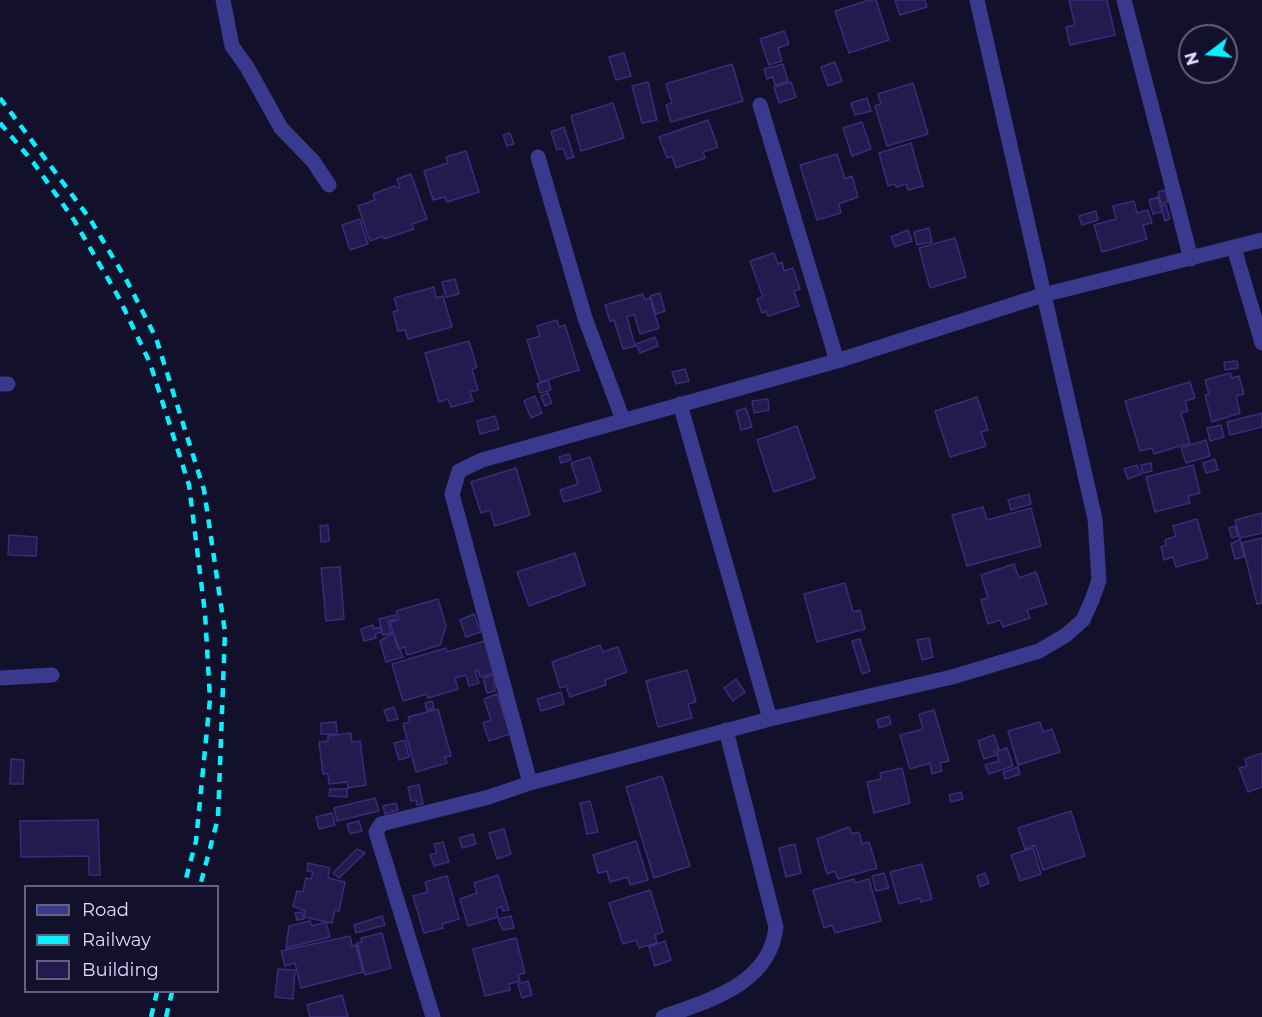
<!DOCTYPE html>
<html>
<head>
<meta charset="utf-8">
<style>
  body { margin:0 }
  #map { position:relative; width:1262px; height:1017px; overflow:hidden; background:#13102c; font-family:Montserrat,sans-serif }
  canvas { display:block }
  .legend { position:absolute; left:24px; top:885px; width:195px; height:108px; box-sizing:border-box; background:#13102c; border:2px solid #646180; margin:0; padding:8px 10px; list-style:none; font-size:18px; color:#dedbff }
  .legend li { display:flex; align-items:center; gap:12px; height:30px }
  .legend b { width:30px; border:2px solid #646180 }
  .north { position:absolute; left:1178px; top:24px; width:60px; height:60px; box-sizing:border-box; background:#13102c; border:2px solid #646180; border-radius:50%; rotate:254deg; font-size:16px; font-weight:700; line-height:24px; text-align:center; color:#dedbff }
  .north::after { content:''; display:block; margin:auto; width:21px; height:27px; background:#07f2ff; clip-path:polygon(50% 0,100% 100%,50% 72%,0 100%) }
</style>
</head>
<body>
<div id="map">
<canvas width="1262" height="1017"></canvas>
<ul class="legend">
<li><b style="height:8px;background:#393a8d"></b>Road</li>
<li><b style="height:8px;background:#07f2ff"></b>Railway</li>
<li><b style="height:16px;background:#231b4e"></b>Building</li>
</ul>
<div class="north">N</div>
</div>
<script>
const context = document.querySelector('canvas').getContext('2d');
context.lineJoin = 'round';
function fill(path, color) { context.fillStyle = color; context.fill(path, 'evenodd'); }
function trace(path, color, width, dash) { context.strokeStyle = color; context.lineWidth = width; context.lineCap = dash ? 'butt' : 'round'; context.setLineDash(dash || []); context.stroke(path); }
const building = new Path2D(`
  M869,0H876L889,40L849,53L835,11Z
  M895,0H925L927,7L900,15Z
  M1069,0H1107L1115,35L1070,45L1066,27L1075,25Z
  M784,31L789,44L778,48L782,61L769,65L760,39Z
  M624,53L631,76L616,80L609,57Z
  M835,62L842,81L828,86L821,67Z
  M732,64L743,101L671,122L666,105L672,103L666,84Z
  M783,64L788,81L775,85L773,77L767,79L764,69Z
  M648,82L657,120L642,123L632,86Z
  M791,82L796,97L779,103L774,87Z
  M913,83L928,134L887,146L875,106L881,104L878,94Z
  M867,98L871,111L855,115L851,103Z
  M613,103L624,138L581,151L571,116Z
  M708,120L718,147L703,152L705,158L676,168L672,156L667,158L659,137Z
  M862,122L871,149L852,156L843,128Z
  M564,127L574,157L567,159L563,148L557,150L551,132Z
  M510,133L514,144L507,146L503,135Z
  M911,143L923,186L908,190L906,184L896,187L895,184L888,186L879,153Z
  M466,151L479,192L447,202L445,197L433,200L424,171L448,163L446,157Z
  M837,154L845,179L852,176L858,197L839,204L841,213L817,220L800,165Z
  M411,174L427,219L412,224L414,229L384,239V236L370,241L358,206L375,200L373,194L394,186L400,188L397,179Z
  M1165,190L1168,202L1161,204L1158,192Z
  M1158,197L1162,212L1153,214L1149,200Z
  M1134,201L1137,213L1148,210L1152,223L1143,225L1147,239L1102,252L1094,225L1116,219L1113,206Z
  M1166,205L1170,219L1165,221L1161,206Z
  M1096,211L1098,220L1082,225L1079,216Z
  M360,219L368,244L350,250L342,225Z
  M929,228L932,242L917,245L914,232Z
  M908,230L912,241L895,247L891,237Z
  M955,238L966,277L930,288L919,248Z
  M774,253L778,264L782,262L784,271L793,268L800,289L794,291L799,306L768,316L766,311L762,313L757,299L763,297L750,261Z
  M455,279L459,294L446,297L442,282Z
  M434,287L436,298L443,296L452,327L408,339L405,330L398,331L393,312L398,310L394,298Z
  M660,293L665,311L656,314L650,296Z
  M643,294L645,300L650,298L659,328L640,334L634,314L627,317L635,346L623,349L614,320L610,321L605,305Z
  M557,320L559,327L565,325L579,370L540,382L527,340L540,336L537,326Z
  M655,337L658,346L640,353L636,344Z
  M469,341L477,367L472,369L478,390L470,392L473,401L451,407L448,399L439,402L425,353Z
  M1237,361L1238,368L1225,370L1224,362Z
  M685,369L689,381L676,384L672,372Z
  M1230,373L1232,378L1239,376L1244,394L1236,396L1240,413L1212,422L1205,395L1209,394L1205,380Z
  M548,380L551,390L540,393L537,384Z
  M1190,382L1195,398L1185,401L1188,411L1181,413L1190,443L1154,454L1152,448L1140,451L1125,401Z
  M548,393L552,403L545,406L541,396Z
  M535,396L542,413L531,418L524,401Z
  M977,397L988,430L981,432L986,446L950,457L935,411Z
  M768,399L769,410L754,413L752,401Z
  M746,408L752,427L741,430L736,411Z
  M1262,413V427L1230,435L1227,422Z
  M495,416L499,429L480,434L477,421Z
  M1221,425L1224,437L1210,441L1207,428Z
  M797,426L815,478L774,492L757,440Z
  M1206,440L1210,456L1186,463L1181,448Z
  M569,454L571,460L561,463L559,457Z
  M590,457L601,491L564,502L560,490L578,484L571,463Z
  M1215,459L1218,470L1206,473L1203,463Z
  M1151,463L1152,471L1143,473L1141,465Z
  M1137,465L1141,474L1128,479L1124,469Z
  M1193,465L1200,493L1188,496L1190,503L1155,512L1146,477Z
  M516,468L530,515L495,526L490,510L481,513L471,482Z
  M1029,494L1031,504L1011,510L1008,500Z
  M983,507L987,520L1031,508L1041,546L967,566L952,515Z
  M1262,513V533L1240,538L1235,520Z
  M1197,519L1208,558L1176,567L1173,557L1164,560L1161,547L1166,545L1165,540L1176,536L1173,526Z
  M328,525L329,541L321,542L320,526Z
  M1235,526L1238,536L1232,538L1229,528Z
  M9,535L37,537L36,556L8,555Z
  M1262,538V603L1257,604L1242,543Z
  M1240,539L1244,557L1235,559L1231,544Z
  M575,553L585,585L529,606L517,572Z
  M1014,564L1019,578L1036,572L1047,604L1027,610L1030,618L1003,627L1000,620L988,624L981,600L988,598L981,575Z
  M340,567L344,619L326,621L321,568Z
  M845,583L853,612L860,610L865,629L817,642L804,594Z
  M438,599L446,626L440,645L407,655L405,647L398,649L390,622L399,620L396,611Z
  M474,614L481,632L466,637L460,620Z
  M395,615L396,619L388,621L391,633L383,635L379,619Z
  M373,625L374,629L380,627L382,632L375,634L376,638L364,641L361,629Z
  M393,633L403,657L386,662L380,641Z
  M929,638L933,657L922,660L917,640Z
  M860,639L870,671L862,674L852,641Z
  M485,641L494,673L480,677L478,670L475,671L479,683L469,686L466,675L455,678L458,689L428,698L427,694L403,701L392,664L446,648L447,652Z
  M600,645L603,652L618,647L627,672L605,680L606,685L570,697L566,686L560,688L552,662Z
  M687,670L696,702L688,704L692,718L658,727L646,681Z
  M494,675L495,691L487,693L483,678Z
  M736,679L745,692L733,701L724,688Z
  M561,692L564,704L541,711L537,699Z
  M497,694L510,734L489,741L483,723L491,720L484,699Z
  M432,701L434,708L427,710L425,703Z
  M394,707L398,719L388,721L384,710Z
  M438,709L451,756L445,757L447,763L416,772L403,724L410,722L408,717Z
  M934,710L949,761L940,763L942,771L932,774L930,763L910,769L900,735L923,729L919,714Z
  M889,716L891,724L879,728L877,720Z
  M336,722L337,734H321V723Z
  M1040,722L1043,732L1052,729L1060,752L1018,765L1008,731Z
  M351,733L352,742L360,741L366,785L348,788L347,782L329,784L328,774H323L319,742L328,741V736Z
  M994,735L999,749L994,750L996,755L984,759L978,741Z
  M405,740L409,757L399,760L394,743Z
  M1007,748L1013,766L989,774L985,765L999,761L997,752Z
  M1262,753V787L1248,792L1239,768L1247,766L1245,759Z
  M11,759L24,760L23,784H10Z
  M1018,767L1020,774L1005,779L1003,772Z
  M902,768L910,803L874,813L867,782L881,779L880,773Z
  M662,776L690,866L654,878L626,787Z
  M419,785L423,804L417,805L416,800L411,801L408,787Z
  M330,789H347V797L329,796Z
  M961,792L963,799L951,802L949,795Z
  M375,798L379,811L337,821L334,808Z
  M590,801L598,832L587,834L580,803Z
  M396,803L398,810L385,814L383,806Z
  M1071,811L1085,856L1043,870L1035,845L1025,849L1018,828Z
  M332,813L335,825L319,829L316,817Z
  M98,820L100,875H89V856L21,857L20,821Z
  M359,821L362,831L350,834L347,824Z
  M849,827L852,834L859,832L862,844L869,842L877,868L838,879L835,871L827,874L817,839Z
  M504,829L511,854L497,859L489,833Z
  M473,834L476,844L462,848L459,838Z
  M636,841L648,880L630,885L628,877L610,882L607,871L598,873L593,855Z
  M443,842L449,862L434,866L430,855L437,853L434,844Z
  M795,844L801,873L786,877L779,848Z
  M1033,848L1041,874L1020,881L1011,855Z
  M357,849L365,853L339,878L333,873Z
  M308,863L330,868L328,878L345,882L339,911L335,910L332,923L304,917L305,911L293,906L297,891L303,892L306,878L311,879L313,872L307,871Z
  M922,864L932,899L921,902L920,898L899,904L890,872Z
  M884,873L889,888L876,891L872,876Z
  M985,873L989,883L980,887L977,876Z
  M498,875L509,910L503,911L502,906L496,909L498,917L468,926L460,899L477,893L474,883Z
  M447,876L459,919L442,924L443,928L424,933L413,896L428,892L425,882Z
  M854,879L855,883L869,879L881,921L835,933L832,925L824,928L813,890Z
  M650,890L663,932L655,935L657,943L639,948L636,940L623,944L609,903Z
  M302,912L304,919L297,920L295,913Z
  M382,916L385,925L356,933L354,925Z
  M511,916L514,928L503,930L498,919Z
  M310,921L312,926L326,922L330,937L286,948L289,926Z
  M382,933L391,968L365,975L357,943L362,942L361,938Z
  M350,936L352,946L356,945L363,972L301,988L295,963L285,966L281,951Z
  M516,938L525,973L518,975L520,981L509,984L510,990L485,996L473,949Z
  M665,941L671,960L655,966L649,947Z
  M278,969L295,970L293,999L275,997Z
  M528,981L532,995L522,998L518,984Z
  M342,995L348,1017H310L307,1005Z`);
fill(building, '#231b4e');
trace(building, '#382c7b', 1.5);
trace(new Path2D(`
  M223,0L232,46L247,67L281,128L313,161L329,185
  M1124,0L1191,259
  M760,105L837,361
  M538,157L585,318L623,420
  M1234,248L1262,343
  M0,384H8
  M680,404L770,719
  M0,678L52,675
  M530,783L452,494L459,471L482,460L837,361L1043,295L1262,240
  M433,1017L376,832L381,824L489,797L530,783L770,719L952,677L1039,651L1066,635L1083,620L1092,600L1099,580L1095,519L977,0
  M663,1017C710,1000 770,984 776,927L726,730`), '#393a8d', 15);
trace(new Path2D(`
  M0,98L90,219L127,281L156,338L204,490L225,632L218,818L200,886
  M0,123L33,162L74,220L119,298L150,363L189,485L205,613L210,699L196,841L184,886
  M151,1017L157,992
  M166,1017L172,992`), '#07f2ff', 4.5, [9, 8]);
</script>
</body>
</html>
